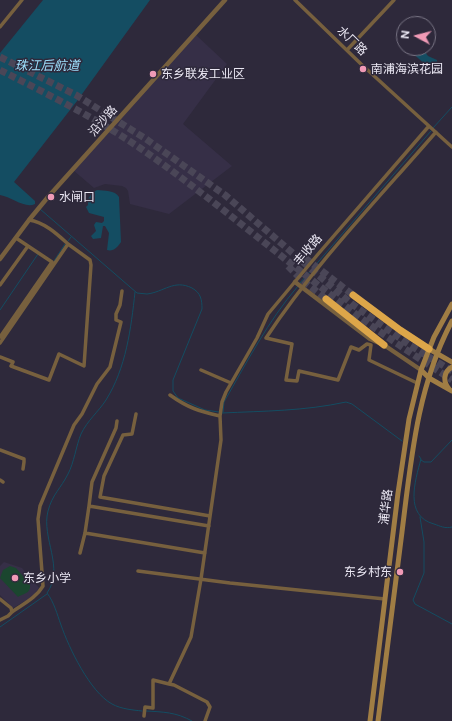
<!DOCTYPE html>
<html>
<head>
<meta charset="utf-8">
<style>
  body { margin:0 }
  #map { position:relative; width:452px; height:721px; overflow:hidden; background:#2e293b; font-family:"Public Sans",sans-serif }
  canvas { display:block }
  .north { position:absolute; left:396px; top:16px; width:40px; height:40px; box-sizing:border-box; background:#2e293b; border:1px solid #797585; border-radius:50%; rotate:277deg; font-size:11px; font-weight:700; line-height:16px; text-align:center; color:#eae7f3 }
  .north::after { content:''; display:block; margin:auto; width:14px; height:18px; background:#f09ab6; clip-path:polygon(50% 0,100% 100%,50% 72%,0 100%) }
</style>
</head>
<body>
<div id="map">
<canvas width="452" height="721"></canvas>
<div class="north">N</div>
</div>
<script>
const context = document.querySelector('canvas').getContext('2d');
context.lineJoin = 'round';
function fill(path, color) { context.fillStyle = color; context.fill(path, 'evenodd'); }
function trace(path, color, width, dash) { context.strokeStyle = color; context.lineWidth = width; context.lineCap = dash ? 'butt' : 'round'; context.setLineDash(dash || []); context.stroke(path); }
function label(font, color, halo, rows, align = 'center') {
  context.font = font + ' "Public Sans","Noto Sans SC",sans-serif'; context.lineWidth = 3; context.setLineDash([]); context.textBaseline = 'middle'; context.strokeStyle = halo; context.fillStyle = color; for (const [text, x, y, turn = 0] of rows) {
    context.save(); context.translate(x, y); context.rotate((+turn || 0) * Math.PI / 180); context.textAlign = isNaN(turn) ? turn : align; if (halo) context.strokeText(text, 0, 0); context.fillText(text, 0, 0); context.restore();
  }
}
fill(new Path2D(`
  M195,34L227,64L183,124L232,166L169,214L130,204L128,191L126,188L122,186L105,184L94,188L73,170Z
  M4,562L22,568L39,588L32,597L13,608L0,595V566Z`), '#362f47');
fill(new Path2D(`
  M10,566L16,568L30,584C31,594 24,593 18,597L0,578L3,570Z`), '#1b462f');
fill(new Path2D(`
  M43,0H150L77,101L14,182L35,201V204C25,209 12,197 0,195V53Z
  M407,48H422L428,56L437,60V62L431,67L429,68Z
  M97,190C104,191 115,190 119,197L121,242C118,247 113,252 107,250L109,233L105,226H103L101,238L93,239L91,236L96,231L94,225L96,222L102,223L104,221V217L89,213L86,207L88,205V199L92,193Z`), '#144d62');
trace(new Path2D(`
  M433,128L452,107
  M40,209L137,293C140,293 144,294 147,294C164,292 174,279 192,288C201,293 202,300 202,309L173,380V391L178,398L205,410L219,412
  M68,241L71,237
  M54,261L65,244
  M300,283L431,131
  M135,292C131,329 126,368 106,400C99,411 87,421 81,434C76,446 74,463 68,474C61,488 52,495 48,511C41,538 65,568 47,593C54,602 57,614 61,625C69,648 90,692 112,704C121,709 133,710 142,711
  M0,310L38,254
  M223,412L224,402C247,362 268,321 298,286
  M222,413C264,411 305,411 346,402L352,404L402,441
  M419,456L421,459C415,481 404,516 434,524C440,526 445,529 452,527
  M421,460L424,462H431L452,440
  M420,517L424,542V573L413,600L415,604L452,624
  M0,627L47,594
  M146,711C163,712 176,712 192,721`), '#144d62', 1);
trace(new Path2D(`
  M0,57L76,95L146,139L225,195L352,304L408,344L452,371
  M0,70C47,94 96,118 140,148C212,198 278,255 348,308C381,334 417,357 452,380
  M305,258L353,295
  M288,266L301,279L326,299`), '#4a4657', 7, [7, 3.5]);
trace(new Path2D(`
  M295,0L361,64L452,147
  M0,27L22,0
  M347,50L394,0
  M0,285L28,246
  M0,337L52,262L16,238
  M0,343L68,244C57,234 44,222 29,220
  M0,357L13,362L11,366L49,380L59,354L84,366L91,265L90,260L68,244
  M201,370L231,383
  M417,383L369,360L371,345L367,344L359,350L351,347L338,380L299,371L297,381L286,380L292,344L266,338C315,264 378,199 436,132
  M170,395C188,408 199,411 220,416
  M136,414L132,434L123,435L104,476L100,497L210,516
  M0,450L24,459V462L23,469
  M0,480L3,482
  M89,506L92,482L116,428L117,421
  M85,533L205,553
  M80,553L85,533L89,506L209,526
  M138,571L230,583L385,599
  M0,599L11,608L12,612L8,616L0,620
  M12,612C23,604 36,598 43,586L38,519L40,506L74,425L82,414L97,384L110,367L121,322L116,320V314L120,305L122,291
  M169,684L174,685L207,702L210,707L205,721
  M144,716L145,707L153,708V680L169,684L191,637L201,579L221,440L220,416L222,402L226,392L257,338L268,314L319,253L429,126`), '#77603e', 3.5);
trace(new Path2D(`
  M0,259L29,220L48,197L225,0
  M295,282L370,339L384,345L421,370`), '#77603e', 4.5);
trace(new Path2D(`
  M429,349L452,362
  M421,370L429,378L452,391
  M449,389C443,382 443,372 452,367
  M370,721L398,493L409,419L421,370L434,337L452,304
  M378,721C386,658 394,595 402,532C411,460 417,387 452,321`), '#a07d44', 5);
trace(new Path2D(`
  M353,295L400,330L429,349
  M326,299L384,345`), '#dda649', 7);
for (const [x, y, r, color] of [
  [363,69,4,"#f09ab6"],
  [153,74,4,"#f09ab6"],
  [51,197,4,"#f09ab6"],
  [400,572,4,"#f09ab6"],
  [15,578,4,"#f09ab6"]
]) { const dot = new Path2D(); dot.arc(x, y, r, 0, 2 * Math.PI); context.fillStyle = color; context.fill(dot); trace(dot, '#2e293b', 1.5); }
label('12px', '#eae7f3', '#2e293b', [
  ["水厂路",352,41,44],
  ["沿沙路",103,121,-49],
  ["丰收路",308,250,-50],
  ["浦华路",386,507,-83]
]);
label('12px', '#eae7f3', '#2e293b', [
  ["南浦海滨花园",371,69],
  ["东乡联发工业区",161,74],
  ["水闸口",59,197],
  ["东乡村东",392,572,"right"],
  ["东乡小学",23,578]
], 'left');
label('italic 13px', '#9bddfa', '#2e293b', [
  ["珠江后航道",47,66]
]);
</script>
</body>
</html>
